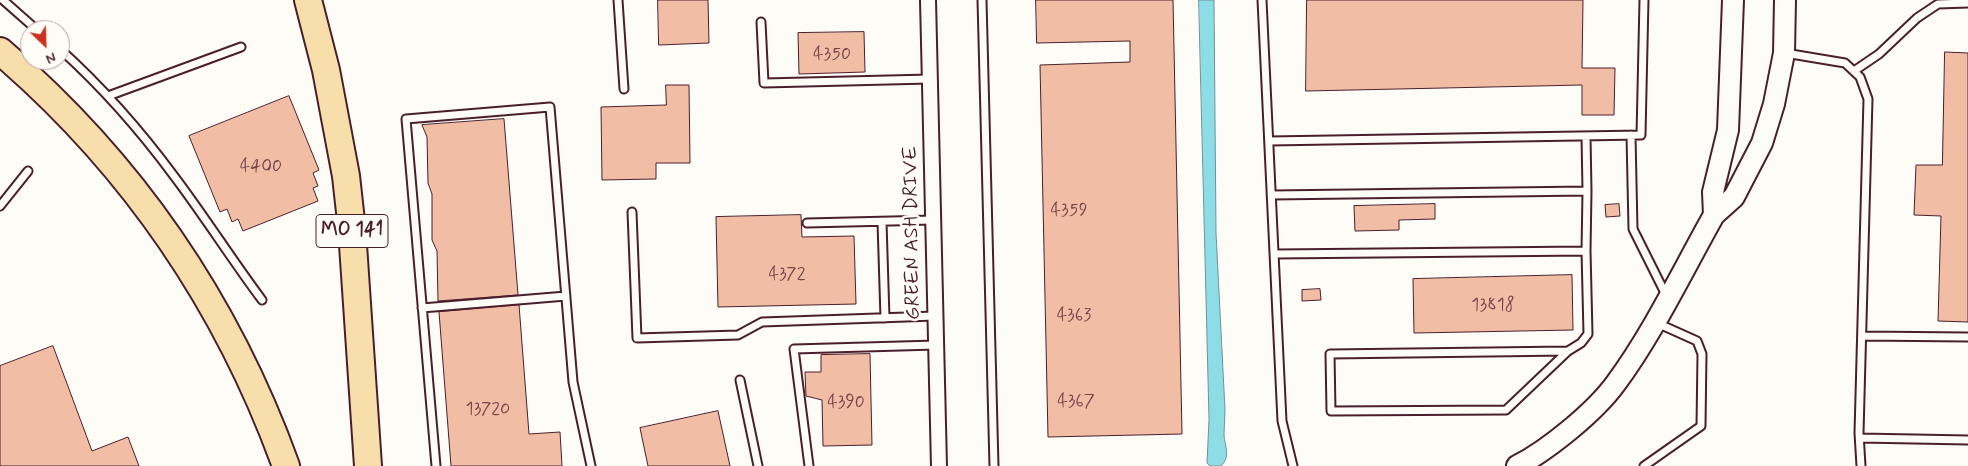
<!DOCTYPE html>
<html>
<head>
<meta charset="utf-8">
<style>
  body { margin:0 }
  #map { position:relative; width:1968px; height:466px; overflow:hidden; background:#fdfcf7; font-family:Mynerve,sans-serif }
  canvas { display:block }
  .north { position:absolute; left:20px; top:20px; width:50px; height:50px; box-sizing:border-box; background:#fdfcf7; border:1px solid #b5a4a5; border-radius:50%; rotate:156deg; font-size:14px; font-weight:700; line-height:20px; text-align:center; color:#4a1f2b }
  .north::after { content:''; display:block; margin:auto; width:18px; height:22px; background:#c8321e; clip-path:polygon(50% 0,100% 100%,50% 72%,0 100%) }
</style>
</head>
<body>
<div id="map">
<canvas width="1968" height="466"></canvas>
<div class="north">N</div>
</div>
<script>
const context = document.querySelector('canvas').getContext('2d');
context.lineJoin = 'round';
function fill(path, color) { context.fillStyle = color; context.fill(path, 'evenodd'); }
function trace(path, color, width, dash) { context.strokeStyle = color; context.lineWidth = width; context.lineCap = dash ? 'butt' : 'round'; context.setLineDash(dash || []); context.stroke(path); }
function label(font, color, halo, rows, align = 'center') {
  context.font = font + ' Mynerve,sans-serif'; context.lineWidth = 5; context.setLineDash([]); context.textBaseline = 'middle'; context.strokeStyle = halo; context.fillStyle = color; for (const [text, x, y, turn = 0] of rows) {
    context.save(); context.translate(x, y); context.rotate((+turn || 0) * Math.PI / 180); context.textAlign = isNaN(turn) ? turn : align; if (halo) context.strokeText(text, 0, 0); context.fillText(text, 0, 0); context.restore();
  }
}
const water = new Path2D(`
  M1199,0H1214L1216,233L1225,410C1225,418 1224,427 1224,435C1225,447 1231,456 1221,466H1210L1207,463L1209,420Z`);
fill(water, '#8cdde5');
trace(water, '#72919b', 1);
const building = new Path2D(`
  M658,0H708L709,43L659,45Z
  M1036,0H1173L1182,434L1048,437L1040,65L1130,62V41L1037,43Z
  M1307,0H1583L1582,68H1615L1614,115H1582V85L1306,91Z
  M864,32L865,72L799,74L798,33Z
  M1945,52L1968,53V322L1938,321L1941,216L1914,215L1916,165H1942Z
  M666,85H689L690,163H656V179L602,180L601,107L666,105Z
  M289,96L319,170L313,173L318,186L313,188L318,201L243,231L238,219L232,222L227,209L220,212L189,136Z
  M504,119L518,295L438,301L437,251L432,240V194L428,183L427,137L422,125Z
  M1435,204V219L1399,220V230L1355,231L1354,206Z
  M1619,204L1620,216L1606,217L1605,205Z
  M801,215L802,237L854,236L856,304L718,307L716,217Z
  M1572,275L1573,330L1414,333L1413,279Z
  M1320,289L1321,300L1302,301V290Z
  M519,305L529,434L560,432L562,466H451L439,312Z
  M53,346L92,451L128,437L139,466H0V366Z
  M870,354L872,445L823,446L822,400L806,396L805,372H821V355Z
  M718,411L730,466H648L640,428Z`);
fill(building, '#f2bda5');
trace(building, '#4a1f2b', 1);
const lane = new Path2D(`
  M3,0L37,30
  M618,0L624,89
  M982,0L994,466
  M1262,0L1282,421L1293,466
  M761,22L764,83L930,79
  M60,49C102,87 140,130 174,176C205,217 232,260 262,300
  M1785,53L1845,63L1860,77L1868,99L1859,433L1861,466
  M1854,71L1879,54L1917,18L1938,4L1968,3
  M108,96L241,47
  M1631,135L1633,229L1666,295
  M1269,141L1641,135L1644,0
  M1272,195L1587,191L1586,136
  M0,206L28,171
  M632,212L637,338L738,335L762,322L935,316
  M882,222L885,318
  M807,223L933,220
  M1586,251L1587,191
  M1276,254L1586,251L1588,334L1581,343L1568,351L1330,354L1331,411L1506,410L1568,351
  M422,308L566,296
  M1862,336L1968,337
  M740,380L758,466
  M1860,438L1968,440
  M436,466L406,119L550,107L573,382L591,466
  M809,466L794,349L936,345
  M1644,466L1701,426L1702,354L1697,341L1657,323`);
const street = new Path2D(`
  M928,0L939,466`);
const secondary = new Path2D(`
  M1714,215L1713,192L1728,130L1733,0
  M1517,466C1548,450 1595,412 1616,383C1653,333 1683,270 1714,215L1734,197L1762,143L1774,104L1784,53L1785,0`);
const highway = new Path2D(`
  M308,0L326,70L346,176L352,230L368,466
  M0,51C132,164 227,303 286,466`);
trace(lane, '#4a1f2b', 11);
trace(street, '#4a1f2b', 18);
trace(secondary, '#4a1f2b', 24);
trace(highway, '#4a1f2b', 30);
trace(lane, '#fdfcf7', 7);
trace(street, '#fdfcf7', 14);
trace(secondary, '#fdfcf7', 20);
trace(highway, '#f8deab', 26);
label('18px', '#74464a', null, [
  ["4350",832,55],
  ["4400",261,167],
  ["4359",1069,211],
  ["4372",787,275],
  ["13818",1493,306],
  ["4363",1074,316],
  ["4367",1076,402],
  ["4390",846,403],
  ["13720",488,410]
]);
for (const [x, y, w] of [
  [352,231,72]
]) { const box = new Path2D(); box.roundRect(x - w / 2, y - 16.5, w, 33, 4); context.fillStyle = '#fdfcf7'; context.fill(box); trace(box, '#4a1f2b', 1); }
label('bold 19px', '#4a1f2b', null, [
  ["MO 141",352,231]
]);
label('20px', '#4a1f2b', '#fdfcf7', [
  ["GREEN ASH DRIVE",913,233,-91]
]);
</script>
</body>
</html>
